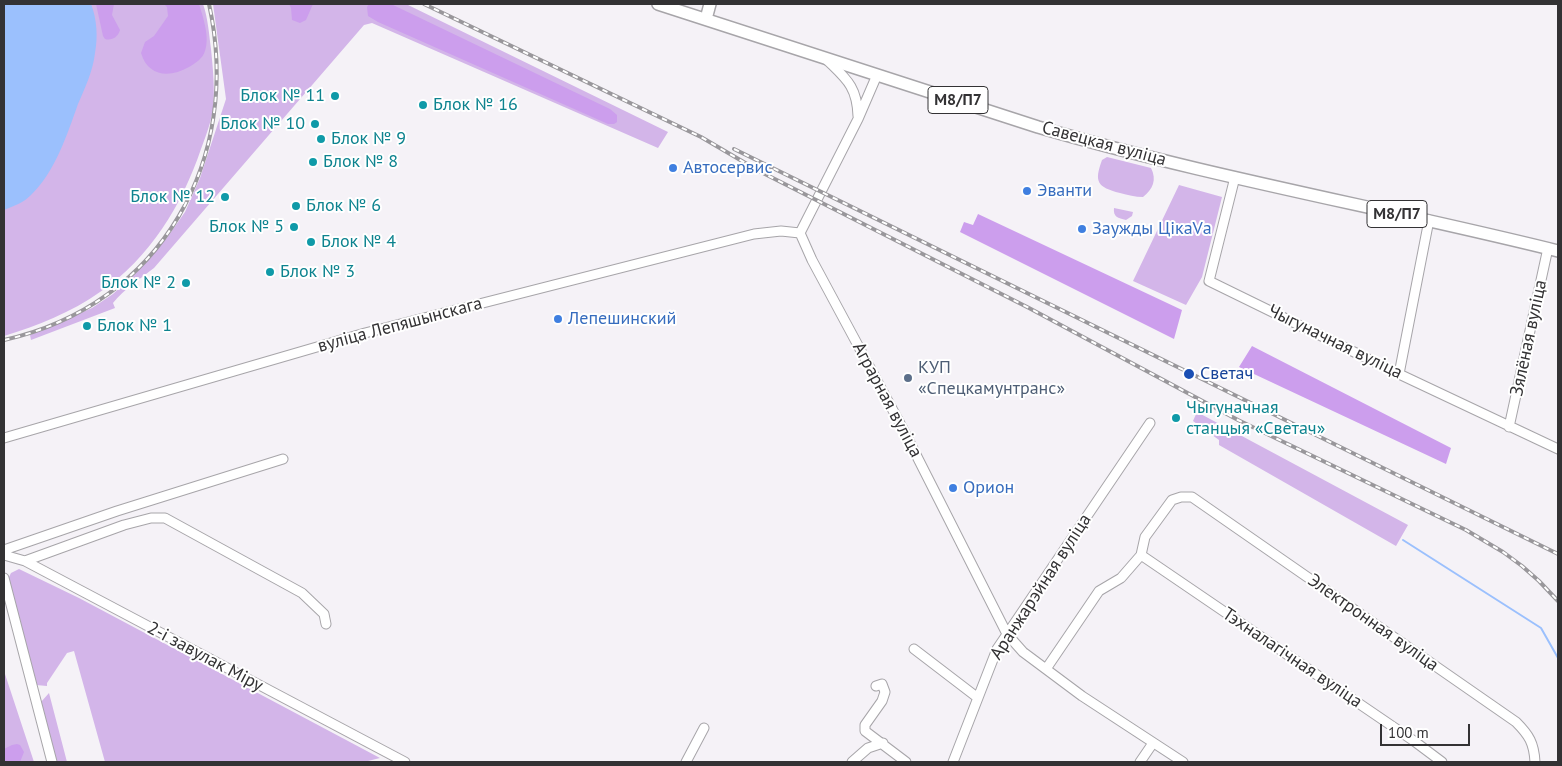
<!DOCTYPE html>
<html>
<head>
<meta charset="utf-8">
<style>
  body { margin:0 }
  #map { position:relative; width:1562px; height:766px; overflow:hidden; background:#f5f2f7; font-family:"PT Sans",sans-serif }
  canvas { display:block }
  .frame { position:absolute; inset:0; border:5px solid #333234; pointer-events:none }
  .scale { position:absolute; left:1380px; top:724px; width:90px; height:22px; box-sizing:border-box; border:2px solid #333234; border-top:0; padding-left:6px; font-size:15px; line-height:18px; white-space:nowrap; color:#333234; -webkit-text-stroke:4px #fff; paint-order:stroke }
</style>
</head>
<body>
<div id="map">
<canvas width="1562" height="766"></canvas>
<div class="frame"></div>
<div class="scale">100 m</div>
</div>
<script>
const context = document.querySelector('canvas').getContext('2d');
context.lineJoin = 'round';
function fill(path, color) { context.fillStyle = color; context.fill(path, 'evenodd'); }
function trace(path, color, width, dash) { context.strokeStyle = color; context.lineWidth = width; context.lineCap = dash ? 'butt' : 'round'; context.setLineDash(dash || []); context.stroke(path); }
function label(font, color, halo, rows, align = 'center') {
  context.font = font + ' "PT Sans",sans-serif'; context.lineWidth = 4; context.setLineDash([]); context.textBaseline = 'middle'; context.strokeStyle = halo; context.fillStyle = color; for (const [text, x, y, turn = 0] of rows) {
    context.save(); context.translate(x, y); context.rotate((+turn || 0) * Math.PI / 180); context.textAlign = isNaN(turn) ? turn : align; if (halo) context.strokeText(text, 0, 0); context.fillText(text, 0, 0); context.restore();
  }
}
fill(new Path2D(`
  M4,4H203C208,18 209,34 211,49C213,69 215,89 213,109C211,122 206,136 201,149C182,205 150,258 100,292C72,312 37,326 4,336Z
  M213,4H406L668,132L658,148L372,23L364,25L154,268C140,279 124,289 113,303L115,308L31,340L30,335L92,308L113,294L138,271L166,239L185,212L200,178L226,99Z
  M1107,157L1151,168C1157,180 1153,189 1143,197C1135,197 1128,195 1120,193C1097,187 1094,182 1102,160Z
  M1179,185L1222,197L1202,277L1186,305L1133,281Z
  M1114,208L1133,212L1132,216L1126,220C1118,218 1113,217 1114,208Z
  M1197,412L1408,525L1396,546L1219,445V440L1193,421Z
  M19,569L79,598L380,758L364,762H105L74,651L67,653L47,683V686L36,685L8,579L11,573Z
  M4,671L34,762H4Z
  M49,693L67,762H57L41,702Z`), '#d3b5e9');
fill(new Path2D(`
  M96,4H114L112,15L120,30C118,37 112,41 105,39L103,36Z
  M164,4H199C203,17 210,37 205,51C203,58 196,63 189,67C170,78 148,77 141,53L145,42L154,36L168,16L167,7Z
  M289,4H313L306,20L300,23L292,20L291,8Z
  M369,4H391L610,109L617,115V122L614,124H608L378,22L368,16L367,7Z
  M978,214L1182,310L1174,339L960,232L964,222L973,225Z
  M1252,346L1451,448L1446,464L1239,367Z
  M17,744L20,745L24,752L20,762H4V749L12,745Z`), '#cc9eed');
fill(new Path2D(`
  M4,4H91C97,19 98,37 95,53C93,71 85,88 78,104C67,135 55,172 31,195C23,203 14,206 4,210Z`), '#9bc0fd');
trace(new Path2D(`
  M1403,540L1541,628L1558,658`), '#9bc0fd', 2);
const minor = new Path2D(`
  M825,58C845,78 857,85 858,116
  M1235,177L1209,281L1399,374L1558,449
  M800,233L812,260L903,429L1007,634L1023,652L1082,696L1183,762
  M800,233L858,119L877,75
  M1399,374L1429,220
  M1509,427L1548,248
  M4,438L365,333L754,234L781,231L800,233
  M4,550L117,511L283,459
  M4,555L25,561L405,762
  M1141,555L1414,741L1442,762
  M25,561L124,525L151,518H165L302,593L324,614L326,624
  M4,578L52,762
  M914,649L978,698
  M1046,669L1099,591L1121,578L1141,555L1145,537L1172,500L1181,497H1192L1516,722C1529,735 1534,743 1535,762
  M876,686L882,684L885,692L882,701L865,725V731L906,762
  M686,762L704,728
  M852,762L868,748L883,743
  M953,762L997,649L1150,423
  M1140,762L1153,743`);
const major = new Path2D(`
  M658,4L1038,127C1209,177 1385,208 1558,251
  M706,19L710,4`);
trace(minor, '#a7a5a9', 11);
trace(major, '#a7a5a9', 14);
trace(minor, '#fff', 9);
trace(major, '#fff', 11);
const rail = new Path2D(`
  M424,4L701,137L759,171L1029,308L1238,420L1466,530L1503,552L1522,566L1539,581L1558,601
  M734,149L1558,554
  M4,340C162,305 243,158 209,4`);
trace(rail, '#99979b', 4);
trace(rail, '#fff', 2, [5.5]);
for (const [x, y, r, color] of [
  [335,96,5,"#0f9aa8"],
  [423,105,5,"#0f9aa8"],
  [315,124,5,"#0f9aa8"],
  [321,139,5,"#0f9aa8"],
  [313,162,5,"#0f9aa8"],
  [673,168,5,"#3f7fe0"],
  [1027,191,5,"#3f7fe0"],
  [225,197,5,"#0f9aa8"],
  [296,206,5,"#0f9aa8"],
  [294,227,5,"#0f9aa8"],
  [1082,229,5,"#3f7fe0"],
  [311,242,5,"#0f9aa8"],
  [270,272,5,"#0f9aa8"],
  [186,283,5,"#0f9aa8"],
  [558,319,5,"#3f7fe0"],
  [87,326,5,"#0f9aa8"],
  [1189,374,6,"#1a4fb4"],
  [908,378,5,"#5c6f8a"],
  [1176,418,5,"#0f9aa8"],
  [953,488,5,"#3f7fe0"]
]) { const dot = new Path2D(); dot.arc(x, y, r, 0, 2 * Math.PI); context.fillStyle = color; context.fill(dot); trace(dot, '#fff', 2); }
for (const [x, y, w] of [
  [958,100,60],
  [1397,214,60]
]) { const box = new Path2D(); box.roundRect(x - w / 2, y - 13.5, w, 27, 4); context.fillStyle = '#fff'; context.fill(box); trace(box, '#333234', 1); }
label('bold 16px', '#333234', null, [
  ["М8/П7",958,100],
  ["М8/П7",1397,214]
]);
label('18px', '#0d838f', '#fff', [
  ["Блок № 11",325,96,"right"],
  ["Блок № 16",433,105],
  ["Блок № 10",305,124,"right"],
  ["Блок № 9",331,139],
  ["Блок № 8",323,162],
  ["Блок № 12",215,197,"right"],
  ["Блок № 6",306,206],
  ["Блок № 5",284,227,"right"],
  ["Блок № 4",321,242],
  ["Блок № 3",280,272],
  ["Блок № 2",176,283,"right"],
  ["Блок № 1",97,326],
  ["Чыгуначная",1186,408],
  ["станцыя «Светач»",1186,429]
], 'left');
label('18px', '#333234', '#fff', [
  ["Савецкая вуліца",1104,144,15],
  ["вуліца Лепяшынскага",400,325,-15],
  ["Зялёная вуліца",1529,338,-78],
  ["Чыгуначная вуліца",1335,342,26],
  ["Аграрная вуліца",887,400,62],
  ["Аранжарэйная вуліца",1041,587,-57],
  ["Электронная вуліца",1373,623,35],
  ["2-і завулак Міру",205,657,28],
  ["Тэхналагічная вуліца",1292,658,34]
]);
label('18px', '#366cbe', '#fff', [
  ["Автосервис",683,168],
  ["Эванти",1037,191],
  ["Заужды ЦікаVа",1092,229],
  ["Лепешинский",568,319],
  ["Орион",963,488]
], 'left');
label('18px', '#4e5e75', '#fff', [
  ["КУП",918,368],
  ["«Спецкамунтранс»",918,389]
], 'left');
label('18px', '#164399', '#fff', [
  ["Светач",1200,374]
], 'left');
</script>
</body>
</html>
